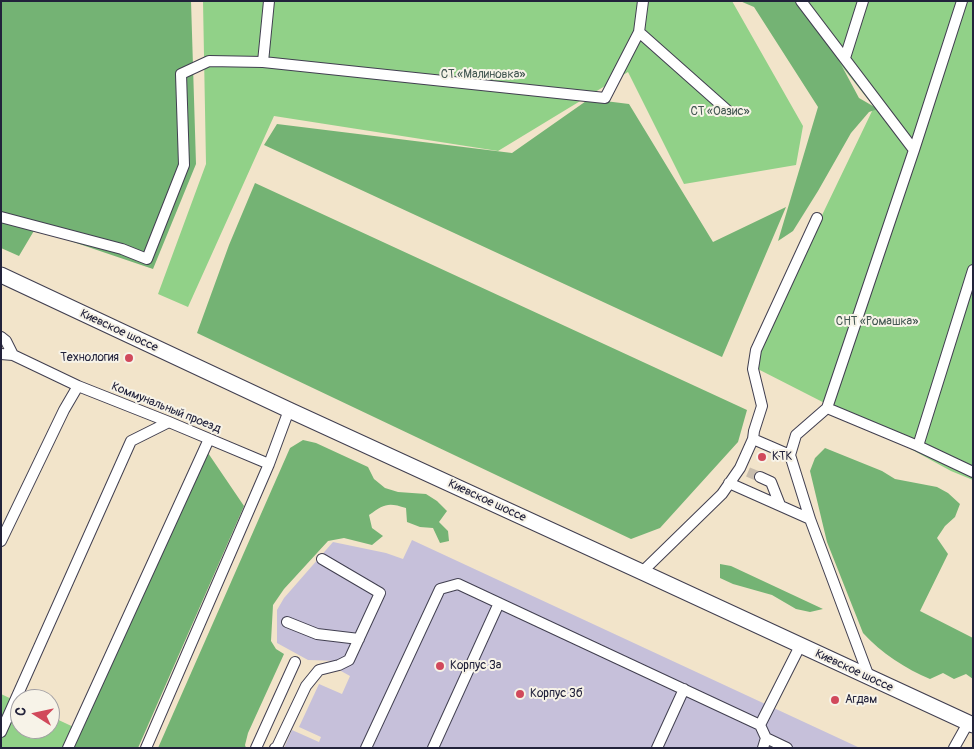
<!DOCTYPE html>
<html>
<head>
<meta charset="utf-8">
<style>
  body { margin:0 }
  #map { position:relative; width:974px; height:749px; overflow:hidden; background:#f2e4ca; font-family:Pangolin,sans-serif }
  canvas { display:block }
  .frame { position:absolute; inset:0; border:2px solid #22223b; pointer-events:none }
  .north { position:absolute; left:10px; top:689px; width:50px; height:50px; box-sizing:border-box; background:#f7f3e8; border:1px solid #a29fa3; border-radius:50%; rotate:280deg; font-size:14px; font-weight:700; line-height:20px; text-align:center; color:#22223b }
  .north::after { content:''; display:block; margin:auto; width:18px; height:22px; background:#d1495b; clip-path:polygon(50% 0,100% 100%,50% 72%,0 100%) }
</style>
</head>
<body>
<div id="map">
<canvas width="974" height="749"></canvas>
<div class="frame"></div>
<div class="north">С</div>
</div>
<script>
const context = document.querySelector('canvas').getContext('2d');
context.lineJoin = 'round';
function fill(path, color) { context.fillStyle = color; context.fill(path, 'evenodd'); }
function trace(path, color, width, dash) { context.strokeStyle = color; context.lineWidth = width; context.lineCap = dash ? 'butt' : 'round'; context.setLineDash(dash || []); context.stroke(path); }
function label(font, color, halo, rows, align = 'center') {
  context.font = font + ' Pangolin,sans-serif'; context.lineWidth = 4; context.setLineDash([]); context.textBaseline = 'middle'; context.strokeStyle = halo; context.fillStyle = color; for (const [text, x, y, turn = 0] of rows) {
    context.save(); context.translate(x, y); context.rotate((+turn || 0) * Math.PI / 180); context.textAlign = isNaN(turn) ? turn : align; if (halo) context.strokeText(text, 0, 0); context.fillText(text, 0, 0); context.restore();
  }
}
fill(new Path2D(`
  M412,540L860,748H284L292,730L319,742L321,737L299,727L319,684L342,694L350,676L341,671L338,661L308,660L277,643V610L284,598L333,542L386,553L403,559Z`), '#c6c0da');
fill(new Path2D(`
  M203,1H732L803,126L796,165L684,184L628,72L498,151L274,116L188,307L158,294L206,164Z
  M790,1H973V480L951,471L852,417L750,365L874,107Z
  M1,694L20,703V729H50V716L80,730L72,748H1Z`), '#91d188');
fill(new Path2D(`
  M1,1H191L196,164L153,269L35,229L19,256L1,248Z
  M740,1H807L859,98L878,109L869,112L851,133L818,191L793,231L778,241L818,107L754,7Z
  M589,99L629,104L713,242L786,207L722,357L264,145L277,124L512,153Z
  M255,183L747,410L738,442L660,528L631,539L197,333L229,245Z
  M303,440L316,443L368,467L374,479L385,488L398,492L426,494L437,501L447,511L439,522L448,531L449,541L440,543L433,528L420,527L407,522L406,508C388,502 384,504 369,515L372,528L383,536L372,545L344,538L328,541L284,589L273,605L271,641L276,649L284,654L248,733L245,745L246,748H158L290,448Z
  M825,448L882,471L895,479L937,487L948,493L960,504L955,517L945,526L937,538L948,554L920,611L973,638V679L966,674L954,679L943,673L930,679C906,669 881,653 863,633L827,542L810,471L815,458Z
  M206,450L244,506L138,748H72Z
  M720,564L731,566L823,609L810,612L796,609L772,595L733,584L720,578Z`), '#74b374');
trace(new Path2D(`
  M748,472L760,477`), '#c8bdad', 10, [10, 5]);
const minor = new Path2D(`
  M801,1L914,150
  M639,32L643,1
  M845,58L863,1
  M263,62L269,1
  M1,217L122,249L147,259L184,165L181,74L209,61L263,62L605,98L639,32L728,111
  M1,337L6,341L13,355
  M1,354L13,355L78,386L169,422L269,464
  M827,408L918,446L973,472
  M753,439L754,431L762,406L753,369L756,350L817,218
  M918,446L973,270
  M790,455L796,435L827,408L914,150L962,1
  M760,477L771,482L780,505
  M729,483L810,519L869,677
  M1,541L64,410L78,386
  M642,572L722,494L740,468L753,439L790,455L810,519
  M287,622L317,634L359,639
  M760,725L766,738L787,748
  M1,732L131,441L169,422
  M68,748L209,439
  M146,748L269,464L289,410
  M256,748L295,662
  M275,748L277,747L306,686L319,670L339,665L349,660L380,593L322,559
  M366,748L440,589L458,584L760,725L800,646
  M433,748L499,603
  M657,748L684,689
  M763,748L766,738
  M954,748L968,723`);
const highway = new Path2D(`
  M1,275L289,410L642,572L973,725`);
trace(minor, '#413f50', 12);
trace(highway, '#413f50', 17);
trace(minor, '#fff', 10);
trace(highway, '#fff', 15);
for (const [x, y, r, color] of [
  [129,358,5,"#d1495b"],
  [762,457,5,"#d1495b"],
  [440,666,5,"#d1495b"],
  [520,694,5,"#d1495b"],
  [835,700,5,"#d1495b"]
]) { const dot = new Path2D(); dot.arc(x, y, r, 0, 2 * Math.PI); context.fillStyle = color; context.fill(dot); trace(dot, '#f7f3e8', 2); }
label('12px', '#435752', '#f7f3e8', [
  ["СТ «Малиновка»",483,75],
  ["СТ «Оазис»",720,112],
  ["СНТ «Ромашка»",877,322]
]);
label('12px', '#22223b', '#f7f3e8', [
  ["Киевское шоссе",119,331,25],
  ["Коммунальный проезд",166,408,22],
  ["Киевское шоссе",487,501,25],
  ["Киевское шоссе",854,671,25]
]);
label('12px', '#22223b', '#f7f3e8', [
  ["Технология",119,358,"right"],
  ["КТК",772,457],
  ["Корпус 3a",450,666],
  ["Корпус 3б",530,694],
  ["Агдам",845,700]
], 'left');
</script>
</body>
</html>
